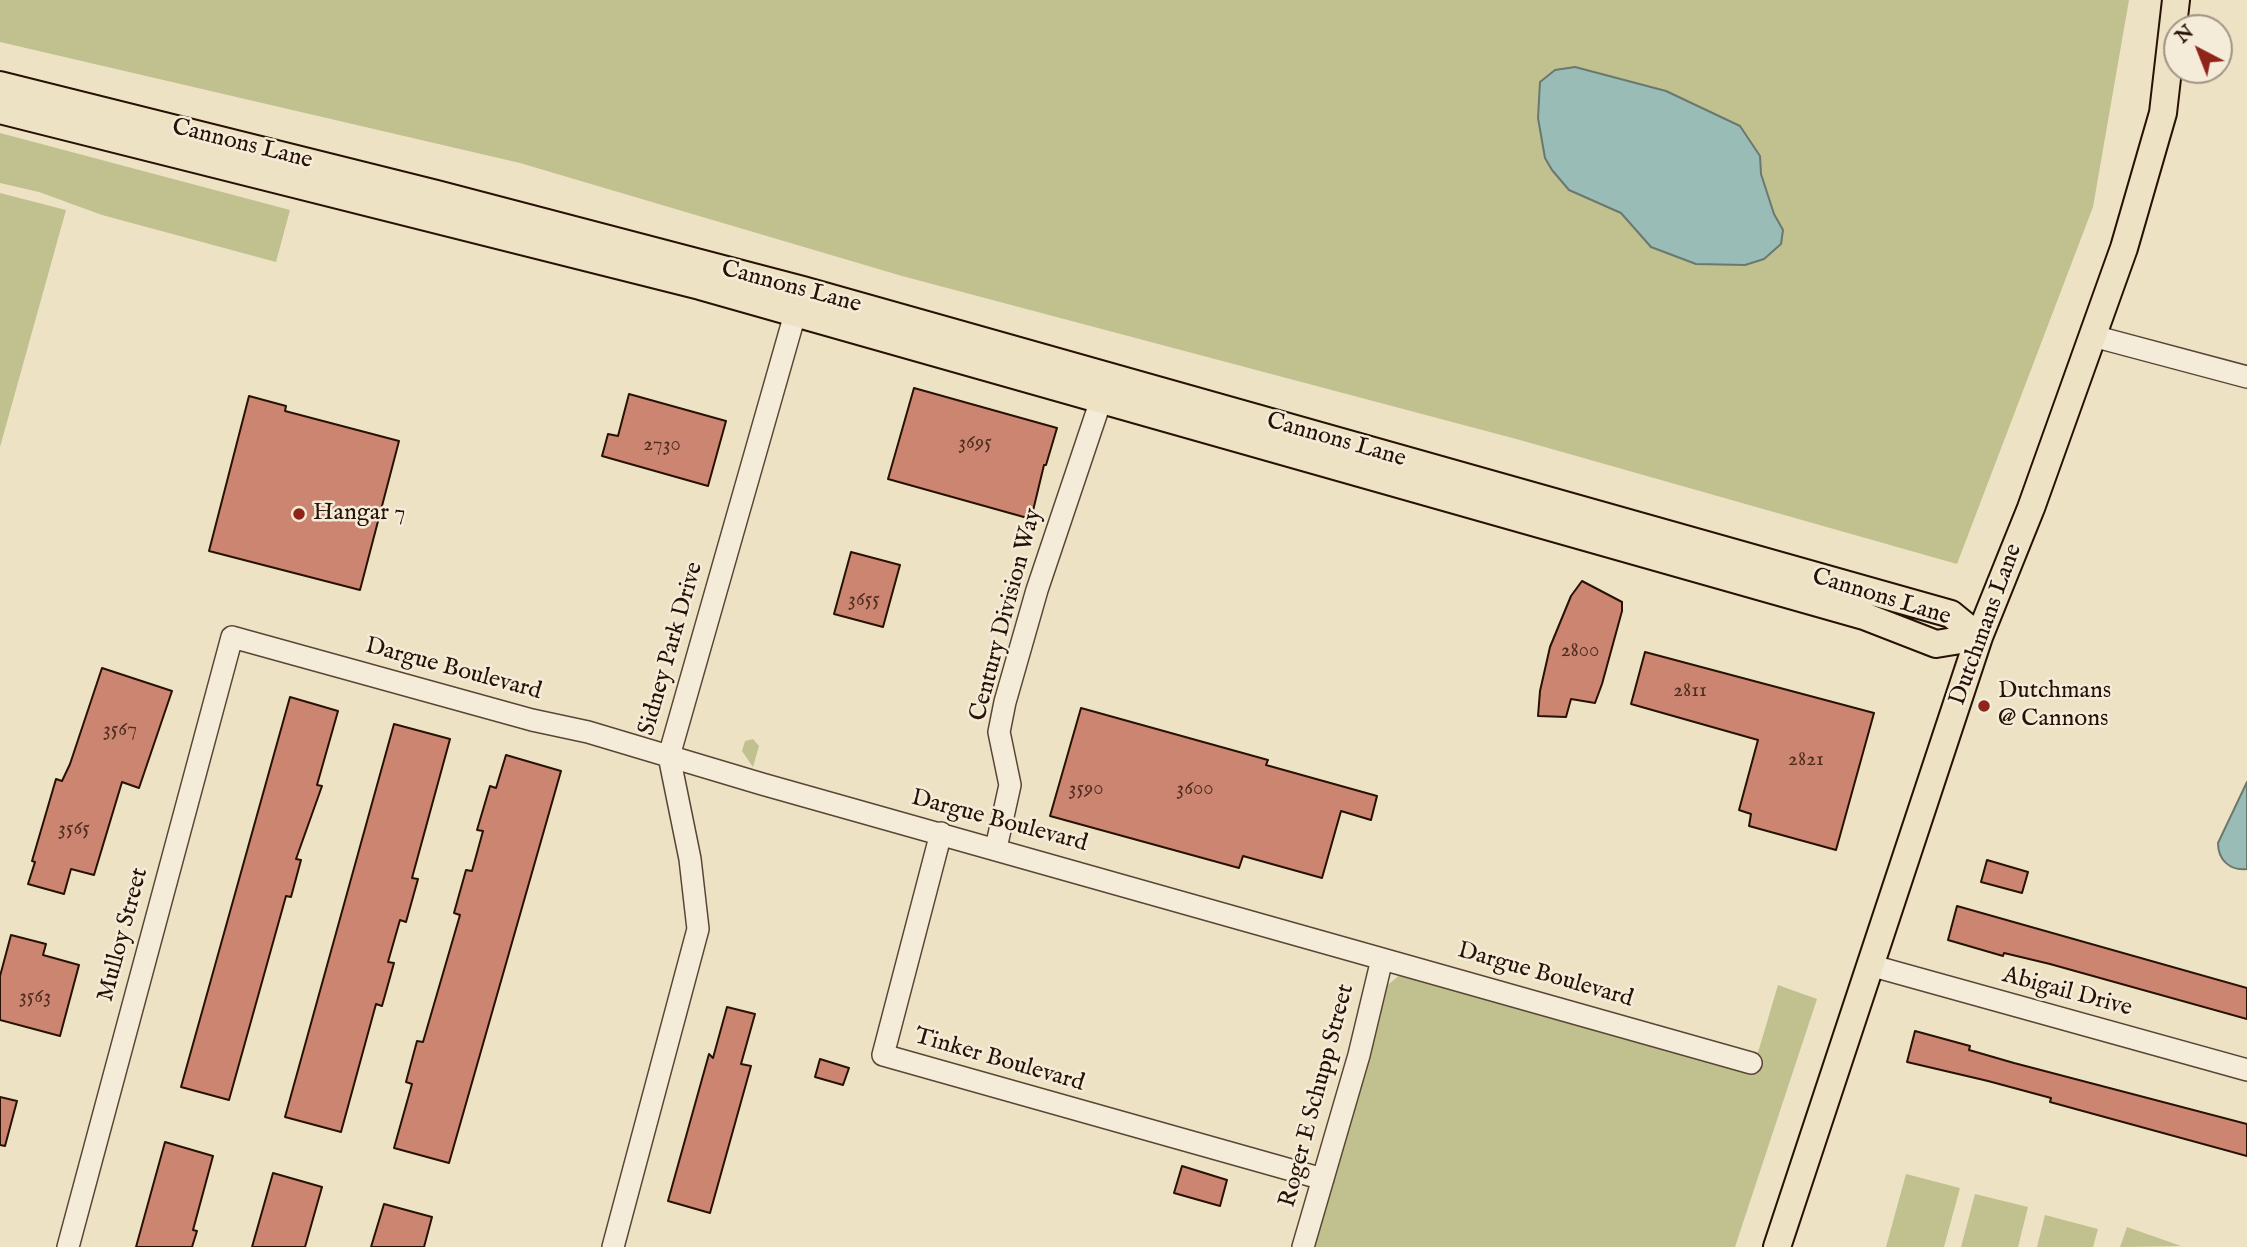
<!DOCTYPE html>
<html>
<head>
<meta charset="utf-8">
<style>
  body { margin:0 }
  #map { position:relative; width:2247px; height:1247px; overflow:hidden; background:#eee2c4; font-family:"IM FELL English",serif }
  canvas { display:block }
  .north { position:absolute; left:2163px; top:14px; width:70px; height:70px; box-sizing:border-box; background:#f4ecd9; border:2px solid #a29484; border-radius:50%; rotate:318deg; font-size:19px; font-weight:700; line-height:28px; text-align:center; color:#271104 }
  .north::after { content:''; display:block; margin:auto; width:24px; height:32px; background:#8f2418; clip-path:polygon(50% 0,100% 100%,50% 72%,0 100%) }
</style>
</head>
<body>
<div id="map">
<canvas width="2247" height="1247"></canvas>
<div class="north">N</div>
</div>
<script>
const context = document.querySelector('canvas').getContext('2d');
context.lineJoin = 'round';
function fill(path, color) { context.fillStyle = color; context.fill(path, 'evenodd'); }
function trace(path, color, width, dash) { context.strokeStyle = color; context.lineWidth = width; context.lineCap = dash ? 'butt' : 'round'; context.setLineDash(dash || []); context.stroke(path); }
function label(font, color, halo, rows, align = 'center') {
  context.font = font + ' "IM FELL English",serif'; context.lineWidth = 5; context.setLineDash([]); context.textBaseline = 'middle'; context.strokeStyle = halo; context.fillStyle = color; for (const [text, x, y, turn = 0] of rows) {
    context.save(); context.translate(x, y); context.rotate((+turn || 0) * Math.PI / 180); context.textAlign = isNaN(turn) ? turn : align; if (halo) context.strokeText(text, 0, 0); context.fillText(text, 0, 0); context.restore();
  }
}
fill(new Path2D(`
  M0,0H2129L2093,207L1957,564L1520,440L902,276L520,163L0,42Z
  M0,133L290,210L276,262L102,215L39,192L0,183Z
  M0,193L66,210L0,447Z
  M753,739L759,746L753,767L742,751L745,741Z
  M1401,974L1754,1066L1778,985L1817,999L1735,1247H1309L1384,988Z
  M1906,1174L1960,1188L1944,1247H1886Z
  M1975,1194L2028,1207L2018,1247H1961Z
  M2045,1215L2098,1229L2093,1247H2037Z
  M2127,1227L2181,1246L2120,1247Z`), '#c0c18f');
const water = new Path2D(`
  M1575,67L1666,91L1740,126L1760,156L1761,174L1774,214L1783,230L1781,244L1764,259L1745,265L1696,264L1651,247L1621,213L1569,190L1552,170L1545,158L1538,118L1540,82L1555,70Z
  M2247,782V869C2230,871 2218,860 2218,843Z`);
fill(water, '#99bdb6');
trace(water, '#6b786f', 2);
const building = new Path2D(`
  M914,388L1057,428L1046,465H1044L1031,519L888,479Z
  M629,394L726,421L708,486L602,456L608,434L618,436Z
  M249,396L286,406L285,411L399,441L360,590L209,551Z
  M851,552L900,565L883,627L834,614Z
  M1582,581L1622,602V611L1602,684L1595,703L1571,699L1566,717L1538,716L1540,691L1550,647L1571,596Z
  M1645,652L1874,713L1836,850L1749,826L1751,814L1739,810L1758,740L1631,704Z
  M102,668L172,691L139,788L122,782L94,875L71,869L64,894L28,884L35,862L32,861L56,779L62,781L70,764Z
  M290,697L338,711L317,785L322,786L296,859L301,860L291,897L286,896L229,1100L181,1087Z
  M1081,708L1268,760L1266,765L1377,796L1371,820L1341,811L1322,878L1243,856L1239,868L1050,816Z
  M394,724L450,739L412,878L418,879L406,922L400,920L388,962L394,963L382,1006L376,1004L341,1132L285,1117Z
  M506,755L561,771L449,1163L394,1148L412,1084L406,1082L417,1041L423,1042L460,915L454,913L466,870L472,871L483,831L477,830L490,786L496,788Z
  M1987,860L2028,872L2022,893L1981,882Z
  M1957,906L2247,988V1019L2050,964L2004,953L2003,956L1948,940Z
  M11,935L46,944L43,955L79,965L60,1036L0,1020V976Z
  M727,1007L755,1014L741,1064L751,1066L710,1213L668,1201L709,1054L713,1058Z
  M1915,1031L1970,1046L1969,1050L2014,1063L2247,1124V1156L2050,1102L2051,1098L1988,1081L1907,1062Z
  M820,1059L849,1068L843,1085L815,1077Z
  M0,1097L17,1101L5,1146L0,1145Z
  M165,1142L213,1156L193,1230L197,1231L192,1247H136Z
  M1182,1166L1227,1180L1220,1206L1174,1193Z
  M273,1173L322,1187L305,1247H252Z
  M384,1204L432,1217L424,1247H371Z`);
fill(building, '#cc8571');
trace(building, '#271104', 2);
const minor = new Path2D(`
  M2093,336L2247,377
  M941,833L883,1055L1323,1179
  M996,848L1010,785L999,732L1005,702L1037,590L1101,400
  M1873,966L2247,1070
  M68,1247L232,637L532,720L588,732L762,784L1751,1063
  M613,1247L698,929L690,859L669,756L795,314
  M1303,1247L1359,1055L1382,959`);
const major = new Path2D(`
  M0,85L437,194L803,290L1951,614L1979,637
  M0,110L700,286L1864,616L1936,644L1979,637
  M1777,1247L1979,637L2031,508L2124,248L2163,113L2176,0`);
trace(minor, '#594534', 24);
trace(major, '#271104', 30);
trace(minor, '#f4ecd9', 21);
trace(major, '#eee2c4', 26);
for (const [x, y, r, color] of [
  [299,514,7,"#8f2418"],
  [1984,706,7,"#8f2418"]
]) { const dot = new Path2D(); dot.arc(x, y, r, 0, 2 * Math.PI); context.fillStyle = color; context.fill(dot); trace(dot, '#f4ecd9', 2.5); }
label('21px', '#502e1f', null, [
  ["3695",975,444],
  ["2730",662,446],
  ["3655",864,601],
  ["2800",1580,652],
  ["2811",1690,692],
  ["3567",120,731],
  ["2821",1806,761],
  ["3590",1086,790],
  ["3600",1195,790],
  ["3565",74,830],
  ["3563",35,998]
]);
label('24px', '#271104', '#f4ecd9', [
  ["Cannons Lane",242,145,14],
  ["Cannons Lane",791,288,15],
  ["Cannons Lane",1336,441,16],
  ["Cannons Lane",1881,598,17],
  ["Century Division Way",1007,615,-75],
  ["Dutchmans Lane",1987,625,-70],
  ["Sidney Park Drive",672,649,-74],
  ["Dargue Boulevard",453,670,15],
  ["Dargue Boulevard",999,822,15],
  ["Mulloy Street",124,935,-75],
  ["Dargue Boulevard",1545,976,16],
  ["Abigail Drive",2067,993,15],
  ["Tinker Boulevard",999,1061,16],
  ["Roger E Schupp Street",1318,1096,-75]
]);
label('24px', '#271104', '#f4ecd9', [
  ["Hangar 7",313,514],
  ["Dutchmans",1998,692],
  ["@ Cannons",1998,720]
], 'left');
</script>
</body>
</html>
